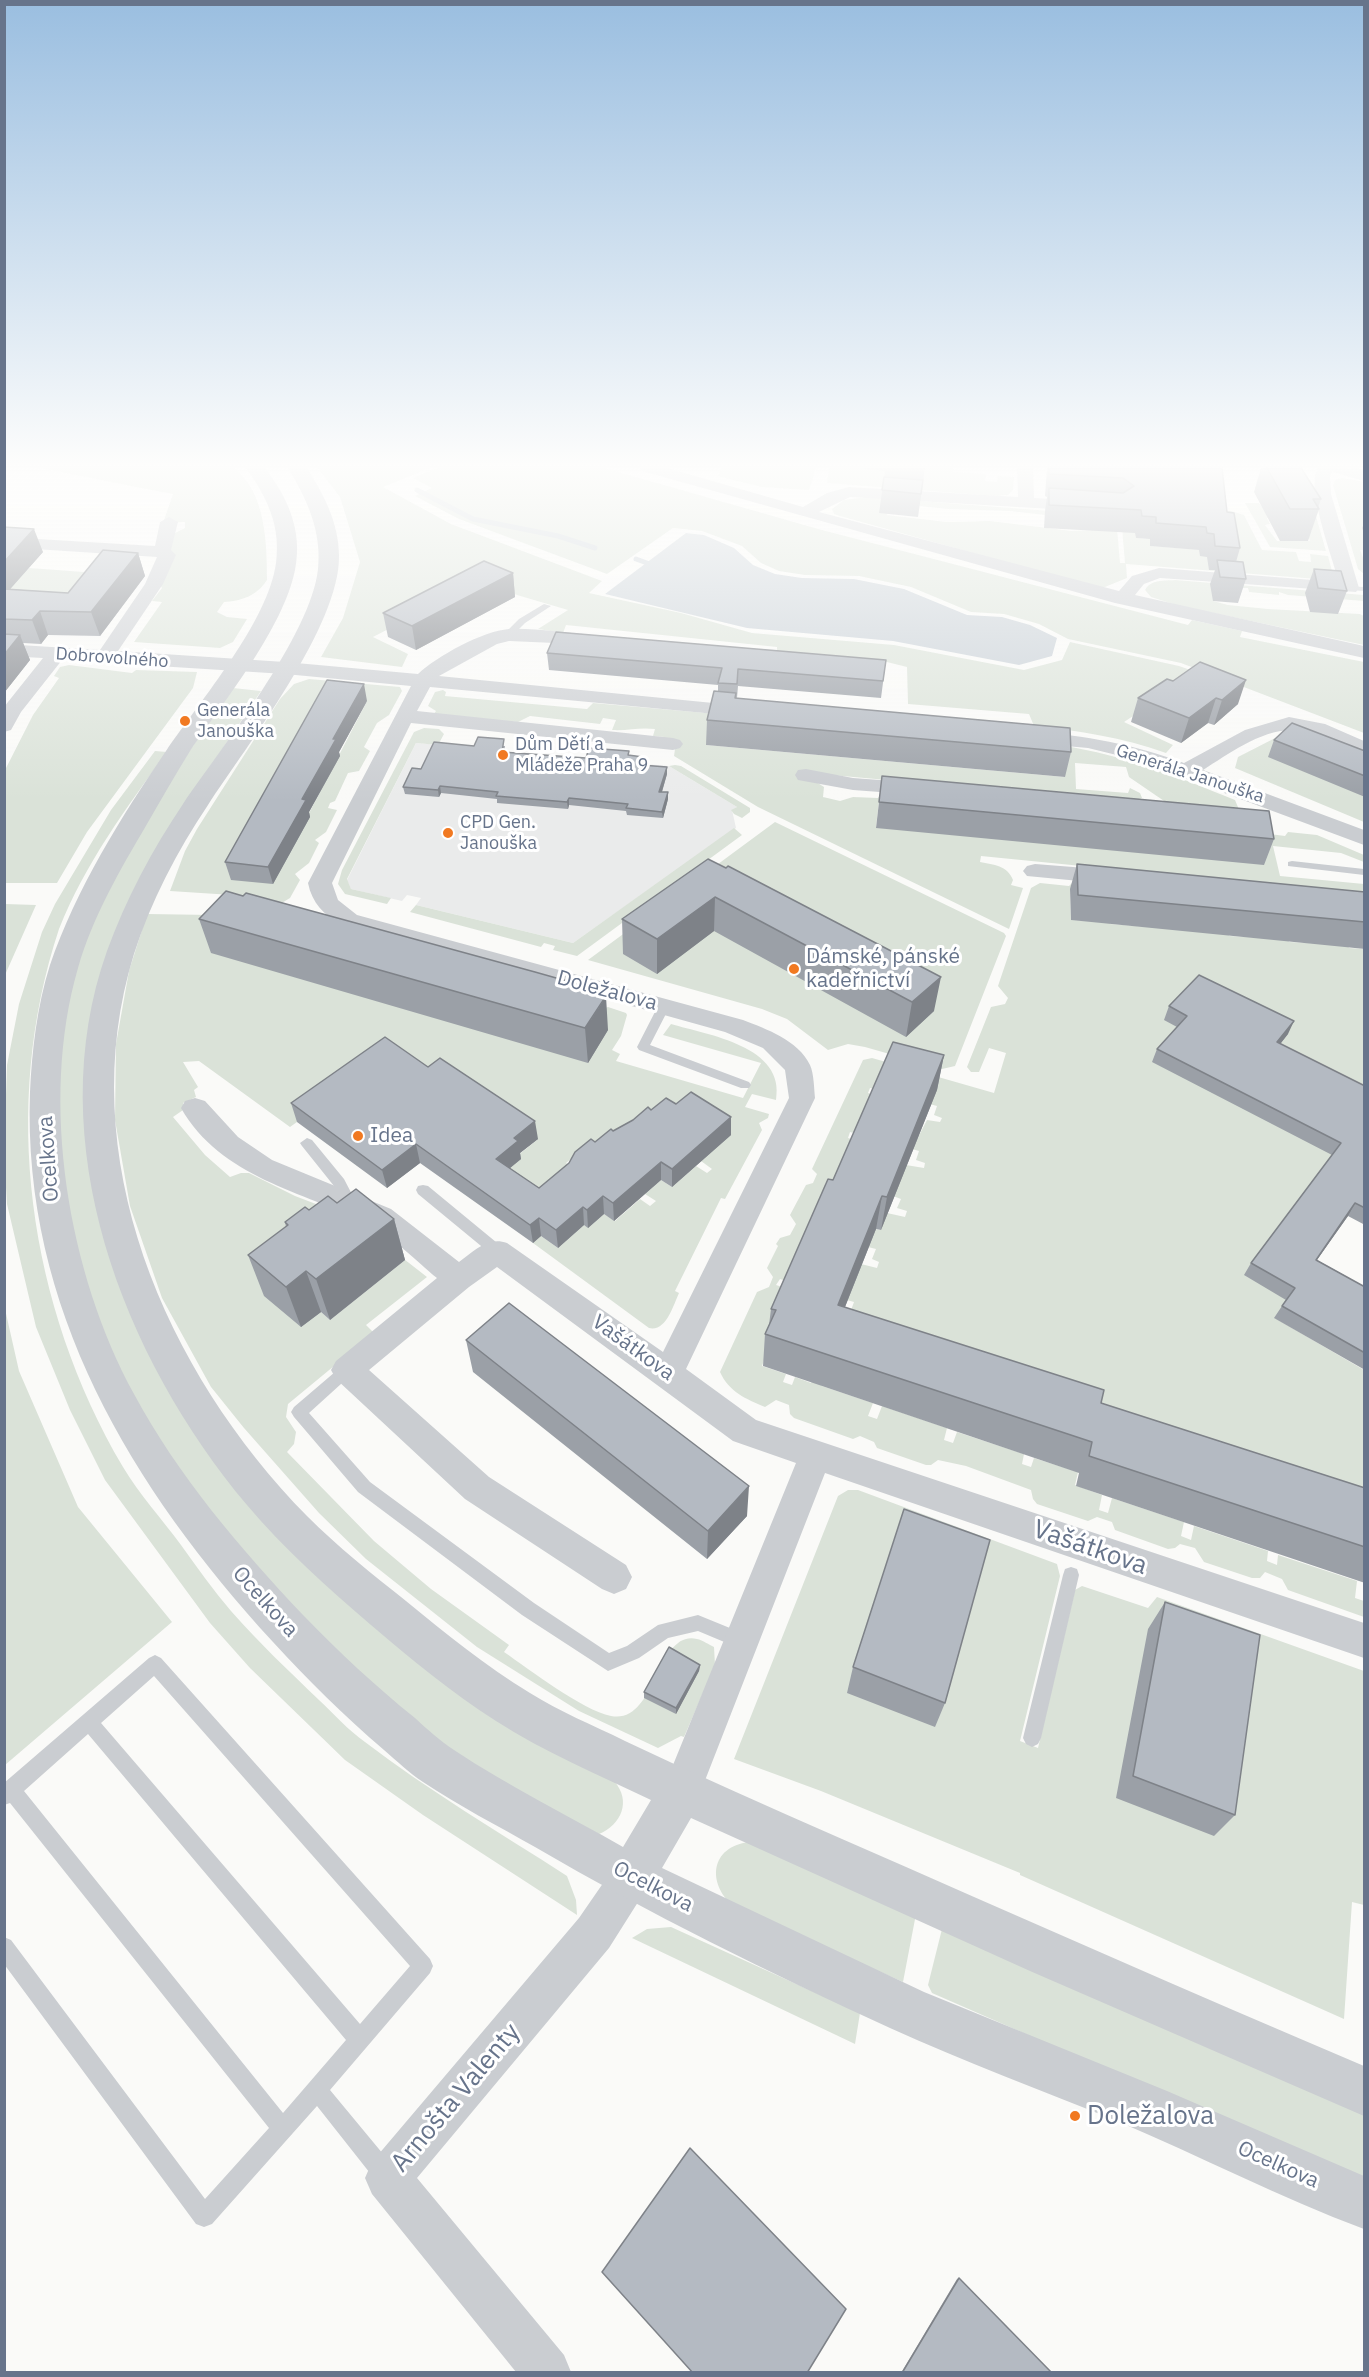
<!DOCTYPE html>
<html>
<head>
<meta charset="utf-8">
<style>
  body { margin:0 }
  #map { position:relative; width:1369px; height:2377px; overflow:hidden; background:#fafaf8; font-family:"IBM Plex Sans",sans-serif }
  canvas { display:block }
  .frame { position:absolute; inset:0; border:6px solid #67748b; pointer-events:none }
</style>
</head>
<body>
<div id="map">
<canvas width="1369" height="2377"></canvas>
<div class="frame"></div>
</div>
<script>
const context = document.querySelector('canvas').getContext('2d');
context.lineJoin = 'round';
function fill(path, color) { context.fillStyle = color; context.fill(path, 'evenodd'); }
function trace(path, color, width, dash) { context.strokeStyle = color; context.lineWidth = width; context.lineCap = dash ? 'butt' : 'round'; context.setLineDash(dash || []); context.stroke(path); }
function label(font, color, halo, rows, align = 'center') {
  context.font = font + ' "IBM Plex Sans",sans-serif'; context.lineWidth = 6; context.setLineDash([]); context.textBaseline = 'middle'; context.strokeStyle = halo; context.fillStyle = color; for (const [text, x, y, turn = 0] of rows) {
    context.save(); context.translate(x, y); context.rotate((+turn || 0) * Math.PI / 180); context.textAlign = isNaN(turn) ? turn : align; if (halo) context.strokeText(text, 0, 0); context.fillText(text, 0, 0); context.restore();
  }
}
fill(new Path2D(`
  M416,743L478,748L480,744L505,746L504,752L669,766L737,807L732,810L736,828L573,943L416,905L421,898L407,895L402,901L351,889L347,880Z`), '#eaebeb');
fill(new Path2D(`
  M38,468H234C266,493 267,543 267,580C257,596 241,601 224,602L217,612L227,617L247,619L233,642L220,648L134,642L162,602L152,601L162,588L159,583L175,533L185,528V522L163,523L173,494C127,486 83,475 38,468Z
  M318,468H430L383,487L451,524L602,581L589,593L681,613L752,633L894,645L1024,670L1062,660L1070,642L1179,666L1199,673L1124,722L1173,745L1166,753C1122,737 1079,731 1034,726L1029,714L908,704L907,667L887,662L777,653V647L566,625L563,633L538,629L568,610L517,595L483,580L373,637L408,654L402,667L321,657L343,618L360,562L340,497Z
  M437,468H604L822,530L1188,625L1192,620L1242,631L1240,637L1364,662V733L1181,663L1068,639L1039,624L1004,614L971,612L911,587L859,576L805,575L779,571L761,563L742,546L702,531L673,528L607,574L459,519L415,496L432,488L413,478Z
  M722,468H816L809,490L762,487L718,476Z
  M829,468H884L923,479L925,468H953L954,472L986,474L985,481L997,482L998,476L1014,477L1013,490L1008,495L996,496L827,483Z
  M1342,478L1364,482V550H1360L1364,560V574L1358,569L1333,485L1335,480Z
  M867,497L1116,516L1120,563H1125L1120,505L1231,511L1244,515L1262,550L1296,552L1299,561L1311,562L1310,554L1328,556L1332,571L1317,579L1126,564L1127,578L1105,587H1095L840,516L834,514L832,509L844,500ZM909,505L948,509L1010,511L1072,518L1093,530L1072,531L990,521L947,522L886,515ZM1135,526L1216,551L1151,546L1150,539L1136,538Z
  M1245,503H1259L1272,518H1267L1270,524L1265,525L1277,541H1310L1307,534L1299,531H1312L1309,524L1314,509L1326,551L1270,547Z
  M29,568L112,574L82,611L5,593Z
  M1175,580L1364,595V601L1288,595L1279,592V595L1249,592L1248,588H1240L1213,601L1228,605L1268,609L1360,614L1364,616V645L1176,605L1151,597L1145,590C1151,579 1164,581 1175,580Z
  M69,665L132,673L136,670L197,672L193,688L87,832L57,883H5V770L33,715L59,678L54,676L60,667Z
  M309,679L400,687L402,691L389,715L377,723L364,747L370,751L359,771L348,773L335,801L330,803L328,808L337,810L326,832L315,840L319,843L309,863L295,874L300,880L290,898L280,904L599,1010L608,1007L626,1013L627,1015L621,1036L612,1050L620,1054L616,1061L743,1098L761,1063L663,1035L671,1024C708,1035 786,1046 776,1100L752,1094L745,1107L769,1114L768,1118L759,1123L762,1130L725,1199L721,1198L675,1291L679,1293C673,1306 666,1332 649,1328L533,1243L541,1236L558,1248L584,1225L589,1227L604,1214L615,1221L640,1199L650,1206L656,1201L645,1194L661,1180L672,1187L696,1166L707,1173L712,1169L701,1161L572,1158L566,1163L577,1170L541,1206L499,1177L520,1159L517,1156L537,1140L389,1056L290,1127L199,1061L183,1062L198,1087L194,1090L196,1097L183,1103V1110L173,1117L205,1155L230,1177L241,1173H249L295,1196L350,1217L427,1277L366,1325L374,1333L288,1404L286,1417L296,1432L294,1444L287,1452L374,1541L431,1589L509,1645L504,1652C530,1670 582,1710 611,1716C657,1725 656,1629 697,1639C703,1640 709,1645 714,1647L715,1665L684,1737L681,1736L658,1748L579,1711L477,1647L366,1559L319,1513L244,1428L211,1387L162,1298L130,1206L115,1120L116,1044L129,971L147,914L212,915L232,895L170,891L185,851L197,829L280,699L294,684ZM367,701L307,817L238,868ZM405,1260L330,1320L321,1312Z
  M233,688L261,691L187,802L125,912L96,1158L218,1452L614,1781C632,1801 621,1825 599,1834L474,1768L386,1705L227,1551L97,1341L49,1121L75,950L156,799Z
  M443,690L446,692L445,696L587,709L593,703L1046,743C1119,753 1168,773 1235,800L1240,812L1179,807L1167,803L1129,777L1126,767L1075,763L1076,789L1128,793L1130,788L1140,793L1142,798L1131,802L798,772L797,776L813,780L824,787L823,797L840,801L853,797L878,798L882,794L1257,829L1262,833L1285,836L1288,832L1317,835L1364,855V862L1341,853L1273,846L1280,876L1364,884V894L981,856L980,862C994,865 1007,865 1013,880L1011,885L1023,888L1009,929L758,807L674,756L675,749L662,747L664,737L653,736L655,729C639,727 628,731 612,730L616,720L603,718L600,724L530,716L518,722L433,715L436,711L428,706L435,692ZM713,721L1064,752L1065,777L706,745ZM879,801L1259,836L1264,864L876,827Z
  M424,728L439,729L444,734L438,745L416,743L347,879L351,889L391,898L387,904L345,894L338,884L342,870L414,732Z
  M1281,735L1364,796V822L1235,768L1238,757Z
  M155,751L167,752C126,808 85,864 59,929C0,1107 28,1305 123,1467C139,1494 162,1519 181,1545C197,1567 213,1590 231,1611C259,1643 289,1671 319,1700C334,1714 348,1730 365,1742C429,1791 499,1832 567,1876L576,1900L577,1915L423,1815L345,1760L250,1668L210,1623L105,1480L70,1410L36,1327L7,1204L4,1154L7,1065L19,1004L42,932L55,904L111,810Z
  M675,765L681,766L750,808V812L742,818L734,814L731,810L737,807L669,766Z
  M775,822L1004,933L1006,936L955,1066L942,1069L865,1047L848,1044L828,1050L787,1019L762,1009L588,960Z
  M734,828L742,835L577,956L553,950L555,946L544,943L541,947L410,912L416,905L573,943Z
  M1074,881L1364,910L1070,890L1071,920L1110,921V924L1228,933L1229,936L1288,939L1289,942L1348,945L1349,948L1364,949V1102L1271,1056L1288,1034L1182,1030L1352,1132L1288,1301L1275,1318L1364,1370V1491L1332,1514L850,1313L854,1302L847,1300L861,1264L877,1268L879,1262L872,1259L876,1249L868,1247L875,1229L880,1230L887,1213L905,1217L907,1211L897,1208L901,1199L893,1196L906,1165L924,1168L925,1163L916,1160L919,1151L912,1149L927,1120L940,1122L942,1118L934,1115L937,1106L870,1088L868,1093L878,1096L861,1135L850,1132L848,1138L859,1141L841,1182L828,1178L825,1184L838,1188L792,1283L780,1279L776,1285L789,1289L762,1366L786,1374L783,1382L792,1385L795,1377L811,1383L813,1379L822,1386L873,1403L868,1416L877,1419L882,1406L947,1428L944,1440L953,1443L957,1432L1024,1454L1022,1464L1031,1467L1034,1458L1078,1472L1075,1485L1102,1495L1099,1510L1108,1513L1112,1498L1184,1522L1181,1536L1191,1540L1194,1526L1268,1551L1267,1561L1277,1565L1278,1555L1357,1581L1355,1598L1364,1601V1617L1288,1590L1282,1579L1265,1572L1260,1578H1252L1204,1562L1195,1548L1180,1544L1175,1548L1168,1549L1115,1530L1112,1522L1097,1517L1088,1521L1037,1504L1033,1499L1031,1490L966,1466L938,1460L931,1465H926L877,1448L874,1442L860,1436L853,1439L794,1418L790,1414L789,1405L776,1400L765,1407C746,1399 729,1392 720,1372L757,1292L769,1287L773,1277L767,1268L778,1246L776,1244L780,1238L790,1235L796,1224L790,1215L806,1185L813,1183L817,1174L812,1169L863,1060L872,1058L994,1093L1006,1053L989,1048L979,1072H971L967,1067L991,1007L1005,1004L1008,998L998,986L1031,888L1040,883L1069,886Z
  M5,904L36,905L5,975L4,904Z
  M5,1309L19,1371L78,1507L172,1622L5,1765Z
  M848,1490H858L1057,1564L1060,1576L1020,1741L1038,1748L1075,1590L1082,1586L1148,1608L1157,1597L1364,1671V1905L1352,1902L1344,2019L1020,1875V1873L821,1791L734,1759L838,1496Z
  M749,1842L916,1914L903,1982L733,1906C707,1883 710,1847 749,1842Z
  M943,1925L1364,2107V2182L932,1993L928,1985Z
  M671,1927L860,2013L855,2044L632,1938L647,1929Z`), '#dae2d8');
fill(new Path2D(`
  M686,533L704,535L734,548L753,565L775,574L802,578L854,579L904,589L967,615L1002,617L1030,625L1057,638L1052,656L1019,665L893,641L747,628L605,594Z`), '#c6ced5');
trace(new Path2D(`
  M417,490L473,519L558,536L595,548
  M636,559L647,563`), '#c6ced5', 5);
fill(new Path2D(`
  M1347,586L1364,587V591L1347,590Z
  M544,604L551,606L525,623L511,637H505V633L519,619Z
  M1292,861L1364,869V875L1288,866V862Z
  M664,1002L670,1006L650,1045L749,1082L751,1085L749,1088H741L639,1050L637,1047L658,1006Z
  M307,1138L312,1140L344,1179L356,1202L354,1206H344L334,1186L302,1146L300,1143Z
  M423,1185L428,1186L502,1247L504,1251L502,1255H492L418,1194L416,1190L418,1186Z
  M347,1364L352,1366L354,1370L352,1374L309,1413L370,1482L534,1603L609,1653L627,1646L658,1625L698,1615L747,1635L750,1641L747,1647L741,1649L698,1631L668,1638L639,1658L608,1671L522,1615L358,1492L294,1417L291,1412L294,1407L342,1366Z
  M1071,1567L1077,1569L1079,1575L1041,1738L1038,1744L1032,1747L1026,1744L1023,1738L1063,1575L1065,1569Z
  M155,1655L161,1658L430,1959L433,1966L430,1973L330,2090L393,2166L396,2174L393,2182L385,2185L377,2182L317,2106L212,2224L204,2227L196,2224L4,1964V1937L11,1940L205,2199L269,2128L10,1803L4,1805V1783L149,1658ZM154,1676L410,1966L360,2024L101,1723ZM88,1734L346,2040L283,2113L24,1791Z`), '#cacdd1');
fill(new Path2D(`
  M640,468H667L803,507L827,493L849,487L1018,497L1017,468H1033L1034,498L1085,501L1093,506L1085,511L850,497L819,512L1119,591L1132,576L1159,568L1339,582C1333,560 1305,485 1318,468H1335L1330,475L1331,494L1359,588L1356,592L1160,578L1144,584L1135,595L1364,646V658L1115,603L642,471Z
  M169,517L178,522L171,550L176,555L163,584L118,651L285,662L418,674C437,656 483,631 509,629C536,628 566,633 593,635L603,641L600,645L509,641L497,644L439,676L754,707L757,711L754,715L747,717L430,687L417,711L673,738L680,740L683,744L680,748L673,750L411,723L332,883L338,900L357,915L743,1020C766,1029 798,1040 810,1065C814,1074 814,1088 815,1098L686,1369L756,1420L1364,1623V1658L825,1473L695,1806L681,1811L667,1806L662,1792L796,1463L733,1441L497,1267L469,1287L369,1370L489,1477L626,1565L632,1577L626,1589L614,1594L602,1589L465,1499L336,1379L331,1370L336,1361L437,1278C417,1262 391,1235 369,1224C302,1191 221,1178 181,1108L185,1101L195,1098L205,1101L238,1137L272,1160L391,1209L459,1262C474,1251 488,1236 507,1243L663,1352L789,1098L785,1070L763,1048L725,1032L341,925C324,915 312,903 308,883L411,686L285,674L62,660L21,712L11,730L4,732V707L43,658L4,656V644L100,650L145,584L157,557L4,547V537L155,546L160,522Z
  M1289,717L1325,724L1364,741V754C1345,750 1327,738 1308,733C1272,721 1232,752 1203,770L1364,830V845L1133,759L1088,748L1032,743L1025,741L1022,737L1025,733L1032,731C1085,736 1134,744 1184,763L1245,730Z
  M806,769L853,778L920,783L928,784L931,789L928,794L920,795L853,790L798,780L795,775L798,770Z
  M1035,864L1111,870L1119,872L1123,877L1119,882L1111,884L1027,876L1023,871L1027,866Z
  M631,1857L645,1863L651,1877L645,1891L609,1948L417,2178L564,2355L571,2372H516L372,2194L365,2178L372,2162L579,1918L617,1863Z`), '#cacdd1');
fill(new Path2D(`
  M246,468H265C288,498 303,531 295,570C283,629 224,701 190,751C175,775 161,800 147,824C120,870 93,916 78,968C39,1102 68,1273 134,1394C178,1476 240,1548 303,1615C339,1652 375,1686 415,1718C427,1729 440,1741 454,1750C508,1786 567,1815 623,1847L651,1800C599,1775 544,1752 496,1721C452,1693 411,1659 371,1625C327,1587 284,1549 247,1505C123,1357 39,1142 107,951C126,899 152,850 183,804C221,748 311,635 318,569C322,532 307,499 288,468H307C324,495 339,523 339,556C340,626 247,745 208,805C177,851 151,901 134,954C71,1156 165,1371 307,1516C338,1547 372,1574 406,1601C446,1634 486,1666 530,1693C560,1712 593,1725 625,1741C697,1775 769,1807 842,1839C1016,1915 1189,1992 1364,2066V2116L1030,1971L691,1818L662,1868L924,1992L1167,2091L1364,2176V2229C1281,2198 1200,2156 1117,2121C1041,2090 965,2062 890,2028C770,1973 649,1914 535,1847C498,1826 459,1806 423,1782C409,1773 397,1761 384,1750C342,1714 310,1682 273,1642C132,1488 22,1308 30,1092C32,1050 37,1006 50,965C76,889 121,817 166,751C200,701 268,622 276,563C281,526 267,497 246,468Z
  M1331,468L1364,469V481L1333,472Z`), '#cacdd1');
fill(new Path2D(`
  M856,468H925L918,517L879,513L885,471Z
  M1047,468H1222L1227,512L1240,548L1236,562L1246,579L1238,603L1213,601L1210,584L1215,570H1209L1207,557L1200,556L1199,550L1150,546V539L1136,538L1135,533L1044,528L1045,511L1047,497L1045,496Z
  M1261,468H1301L1321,499L1318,508L1319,509L1308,541H1280L1254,492Z
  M1365,521V536L1362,528Z
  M4,527L43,552L10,589L68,593L138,553L145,576L100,636L48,635L41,644L23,643L30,660L4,693Z
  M1314,569L1347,591L1338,614L1310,612L1305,593Z
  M513,573L515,597L416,650L388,637L383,613Z
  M547,653L886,660L881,698L738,686L737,698L1071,752L1065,777L706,745L707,720L718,691V685L549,670Z
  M1167,679L1238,704L1214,725L1208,723L1181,743L1131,722L1138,698Z
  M367,701L339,752L340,756L309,812L310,817L273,884L231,880L225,862Z
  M1274,740L1365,751V797L1268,757Z
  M474,746H505L504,752L586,758L629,751V755L643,757V765L667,767V774L662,792H668V799L663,818L627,815L626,811L569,805L568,809L497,803V799L441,793L439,797L405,794L403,787L421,769Z
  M882,776L1274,839L1264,865L876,828Z
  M708,859L934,1011L906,1037L714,931L657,974L623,954L622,919Z
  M1077,864L1365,892V949L1071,920L1070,889Z
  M199,919L588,987L589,991L608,1030L588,1063L211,953Z
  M1169,1006L1288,1034L1280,1044L1365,1086V1225L1348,1216L1317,1260L1365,1287V1370L1274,1318L1286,1300L1244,1275L1251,1263L1332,1155L1152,1062L1157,1049L1177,1027L1164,1020Z
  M944,1055L937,1090L881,1230L876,1229L845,1307L1101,1403L1365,1488V1583L1076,1486L1079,1473L763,1366L765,1334L769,1325L771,1309L833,1180Z
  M291,1103L538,1139L520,1153L521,1159L510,1168L539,1188L595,1142L651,1110L731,1135L672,1187L661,1180L614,1221L604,1214L588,1228L584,1225L558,1248L541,1236L533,1243L420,1163L387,1188L297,1122Z
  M337,1203L394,1219L405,1260L330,1320L321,1312L301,1327L264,1296L248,1255L286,1227L285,1222L309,1210Z
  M466,1340L747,1516L707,1559L473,1372Z
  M1165,1602L1235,1815L1214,1836L1116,1798L1148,1629Z
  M700,1665L699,1671L676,1714L644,1698V1692Z
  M853,1667L945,1703L935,1727L847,1693Z
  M959,2278L1052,2373H901L957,2279Z`), '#9ba0a7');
fill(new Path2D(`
  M34,529L43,552L4,596V562Z
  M138,553L145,576L100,636L91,612Z
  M513,573L515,597L416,650L412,626Z
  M40,611L48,635L41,644L32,620Z
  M20,635L30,660L4,693V655Z
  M1246,680L1238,704L1214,725L1222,700Z
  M364,684L367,701L339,752L340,756L309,812L310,817L273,884L268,867L333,739Z
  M1216,698L1208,723L1181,743L1189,718Z
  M667,767V774L660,798L659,792Z
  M440,786L441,793L439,797L438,790Z
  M668,792V799L663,818L662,812Z
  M569,798V805L568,809L567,802Z
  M715,897L714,931L657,974V939Z
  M941,977L934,1011L906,1037L912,1002Z
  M588,987L591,1020L606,996L608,1030L588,1063L585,1028L586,990Z
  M1294,1021L1288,1034L1271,1056L1277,1042Z
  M944,1055L937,1090L881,1230L887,1197Z
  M731,1117V1135L672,1187V1169Z
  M535,1121L538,1139L520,1153L521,1159L499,1177L496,1159L514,1138Z
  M416,1144L420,1163L387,1188L382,1170Z
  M661,1162V1180L614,1221L613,1203Z
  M603,1196L604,1214L588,1228L587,1210Z
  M882,1196L876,1229L833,1337L838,1305Z
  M1355,1203L1348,1216L1308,1272L1316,1260Z
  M583,1207L584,1225L558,1248L556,1230Z
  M539,1218L541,1236L533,1243L530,1225Z
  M394,1219L405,1260L330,1320L316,1279Z
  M306,1271L321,1312L301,1327L286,1287Z
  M749,1486L747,1516L707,1559L708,1531Z
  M700,1665L699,1671L676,1714V1708Z`), '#7e8288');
const building = new Path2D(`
  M1049,468H1222L1227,512L1234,513L1240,548L1215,546L1214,534L1207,533L1206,527L1156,523V517L1142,516L1141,510L1049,505V488L1123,493L1134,486L1123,478L1049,474Z
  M1267,468H1301L1321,499H1313L1319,509H1290Z
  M884,477L923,480L921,494L882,490Z
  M4,527L34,529L4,562Z
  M103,550L138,553L91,612L40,611L32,620L4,619V589L68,593Z
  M1217,560L1243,562L1246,579L1220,577Z
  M484,561L513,573L412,626L383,613Z
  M1314,569L1341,571L1347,591L1318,588Z
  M556,632L886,660L883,681L738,669L737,684L718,683L722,668L547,653Z
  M4,634L20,635L4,655Z
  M1200,662L1246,680L1222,700L1216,698L1189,718L1138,698L1167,679L1173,681Z
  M327,680L364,684L333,739H336L302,799L306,800L268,867L225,862Z
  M714,691L736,693L735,698L1070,728L1071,752L707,720Z
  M1292,723L1365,751V776L1274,740Z
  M478,737L504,739L502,752L586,758L589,748L629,751L628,755L643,757L641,765L667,767L659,792H668L662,812L626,808L628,804L569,798L567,802L496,796L498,792L440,786L438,790L403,787L412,768L421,769L434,742L474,746Z
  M882,776L1269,811L1274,839L879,802Z
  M708,859L726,868L728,866L941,977L912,1002L715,897L657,939L622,919Z
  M1077,864L1365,892V922L1078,895Z
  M226,891L243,896L246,893L535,972L588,987L586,990L606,996L585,1028L199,919Z
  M1199,975L1294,1021L1277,1042L1365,1086V1208L1355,1203L1316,1260L1365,1287V1353L1282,1306L1295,1288L1251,1263L1341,1143L1157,1049L1187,1016L1169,1006Z
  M385,1037L428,1067L440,1058L535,1121L514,1138L518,1141L496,1159L539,1188L569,1163L575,1152L591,1139L595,1142L611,1129L613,1131L633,1120L648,1107L651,1110L666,1098L676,1104L691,1092L731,1117L672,1169L661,1162L613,1203L603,1196L587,1210L583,1207L556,1230L539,1218L530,1225L416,1144L382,1170L291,1103Z
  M893,1042L944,1055L887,1197L882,1196L838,1305L1104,1390L1101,1403L1365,1488V1547L1089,1456L1092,1442L765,1334L776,1310L771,1309L828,1179L833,1180Z
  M356,1189L394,1219L316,1279L306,1271L286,1287L248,1255L288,1225L285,1222L305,1207L309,1210L328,1196L337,1203Z
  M509,1303L749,1486L708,1531L466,1340Z
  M904,1509L990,1540L945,1703L853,1667Z
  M1165,1602L1260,1635L1235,1815L1133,1776Z
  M669,1647L700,1665L676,1708L644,1692Z
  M690,2148L846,2309L807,2373H693L602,2272Z
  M959,2278L1052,2373H902Z`);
fill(building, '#b4bac2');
trace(building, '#7e8288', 1.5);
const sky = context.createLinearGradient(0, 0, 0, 801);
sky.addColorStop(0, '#9abee0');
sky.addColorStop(0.58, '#fdfdfc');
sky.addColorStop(1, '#fdfdfc00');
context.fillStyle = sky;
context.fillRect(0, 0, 1369, 801);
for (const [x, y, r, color] of [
  [185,721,6,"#f17921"],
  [503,755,6,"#f17921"],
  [448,833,6,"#f17921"],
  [794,969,6,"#f17921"],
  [358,1136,6,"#f17921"],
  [1075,2116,6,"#f17921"]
]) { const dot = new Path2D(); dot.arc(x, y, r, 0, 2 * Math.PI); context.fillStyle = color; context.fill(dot); trace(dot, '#fff', 2); }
label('18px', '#67748b', '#fff', [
  ["Dobrovolného",112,658,4],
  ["Generála Janouška",1190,774,18]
]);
label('18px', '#67748b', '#fff', [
  ["Generála",197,711],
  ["Janouška",197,732],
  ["Dům Dětí a",515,745],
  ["Mládeže Praha 9",515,766],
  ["CPD Gen.",460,823],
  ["Janouška",460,844]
], 'left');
label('21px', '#67748b', '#fff', [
  ["Dámské, pánské",806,957],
  ["kadeřnictví",806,981],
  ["Idea",370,1136]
], 'left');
label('21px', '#67748b', '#fff', [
  ["Doležalova",607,991,15],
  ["Ocelkova",49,1159,-94],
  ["Vašátkova",633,1348,36],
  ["Ocelkova",265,1602,48],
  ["Ocelkova",653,1887,27],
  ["Ocelkova",1278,2165,24]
]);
label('26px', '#67748b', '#fff', [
  ["Vašátkova",1090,1548,19],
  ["Arnošta Valenty",456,2098,-50]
]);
label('26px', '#67748b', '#fff', [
  ["Doležalova",1087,2116]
], 'left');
</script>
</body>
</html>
